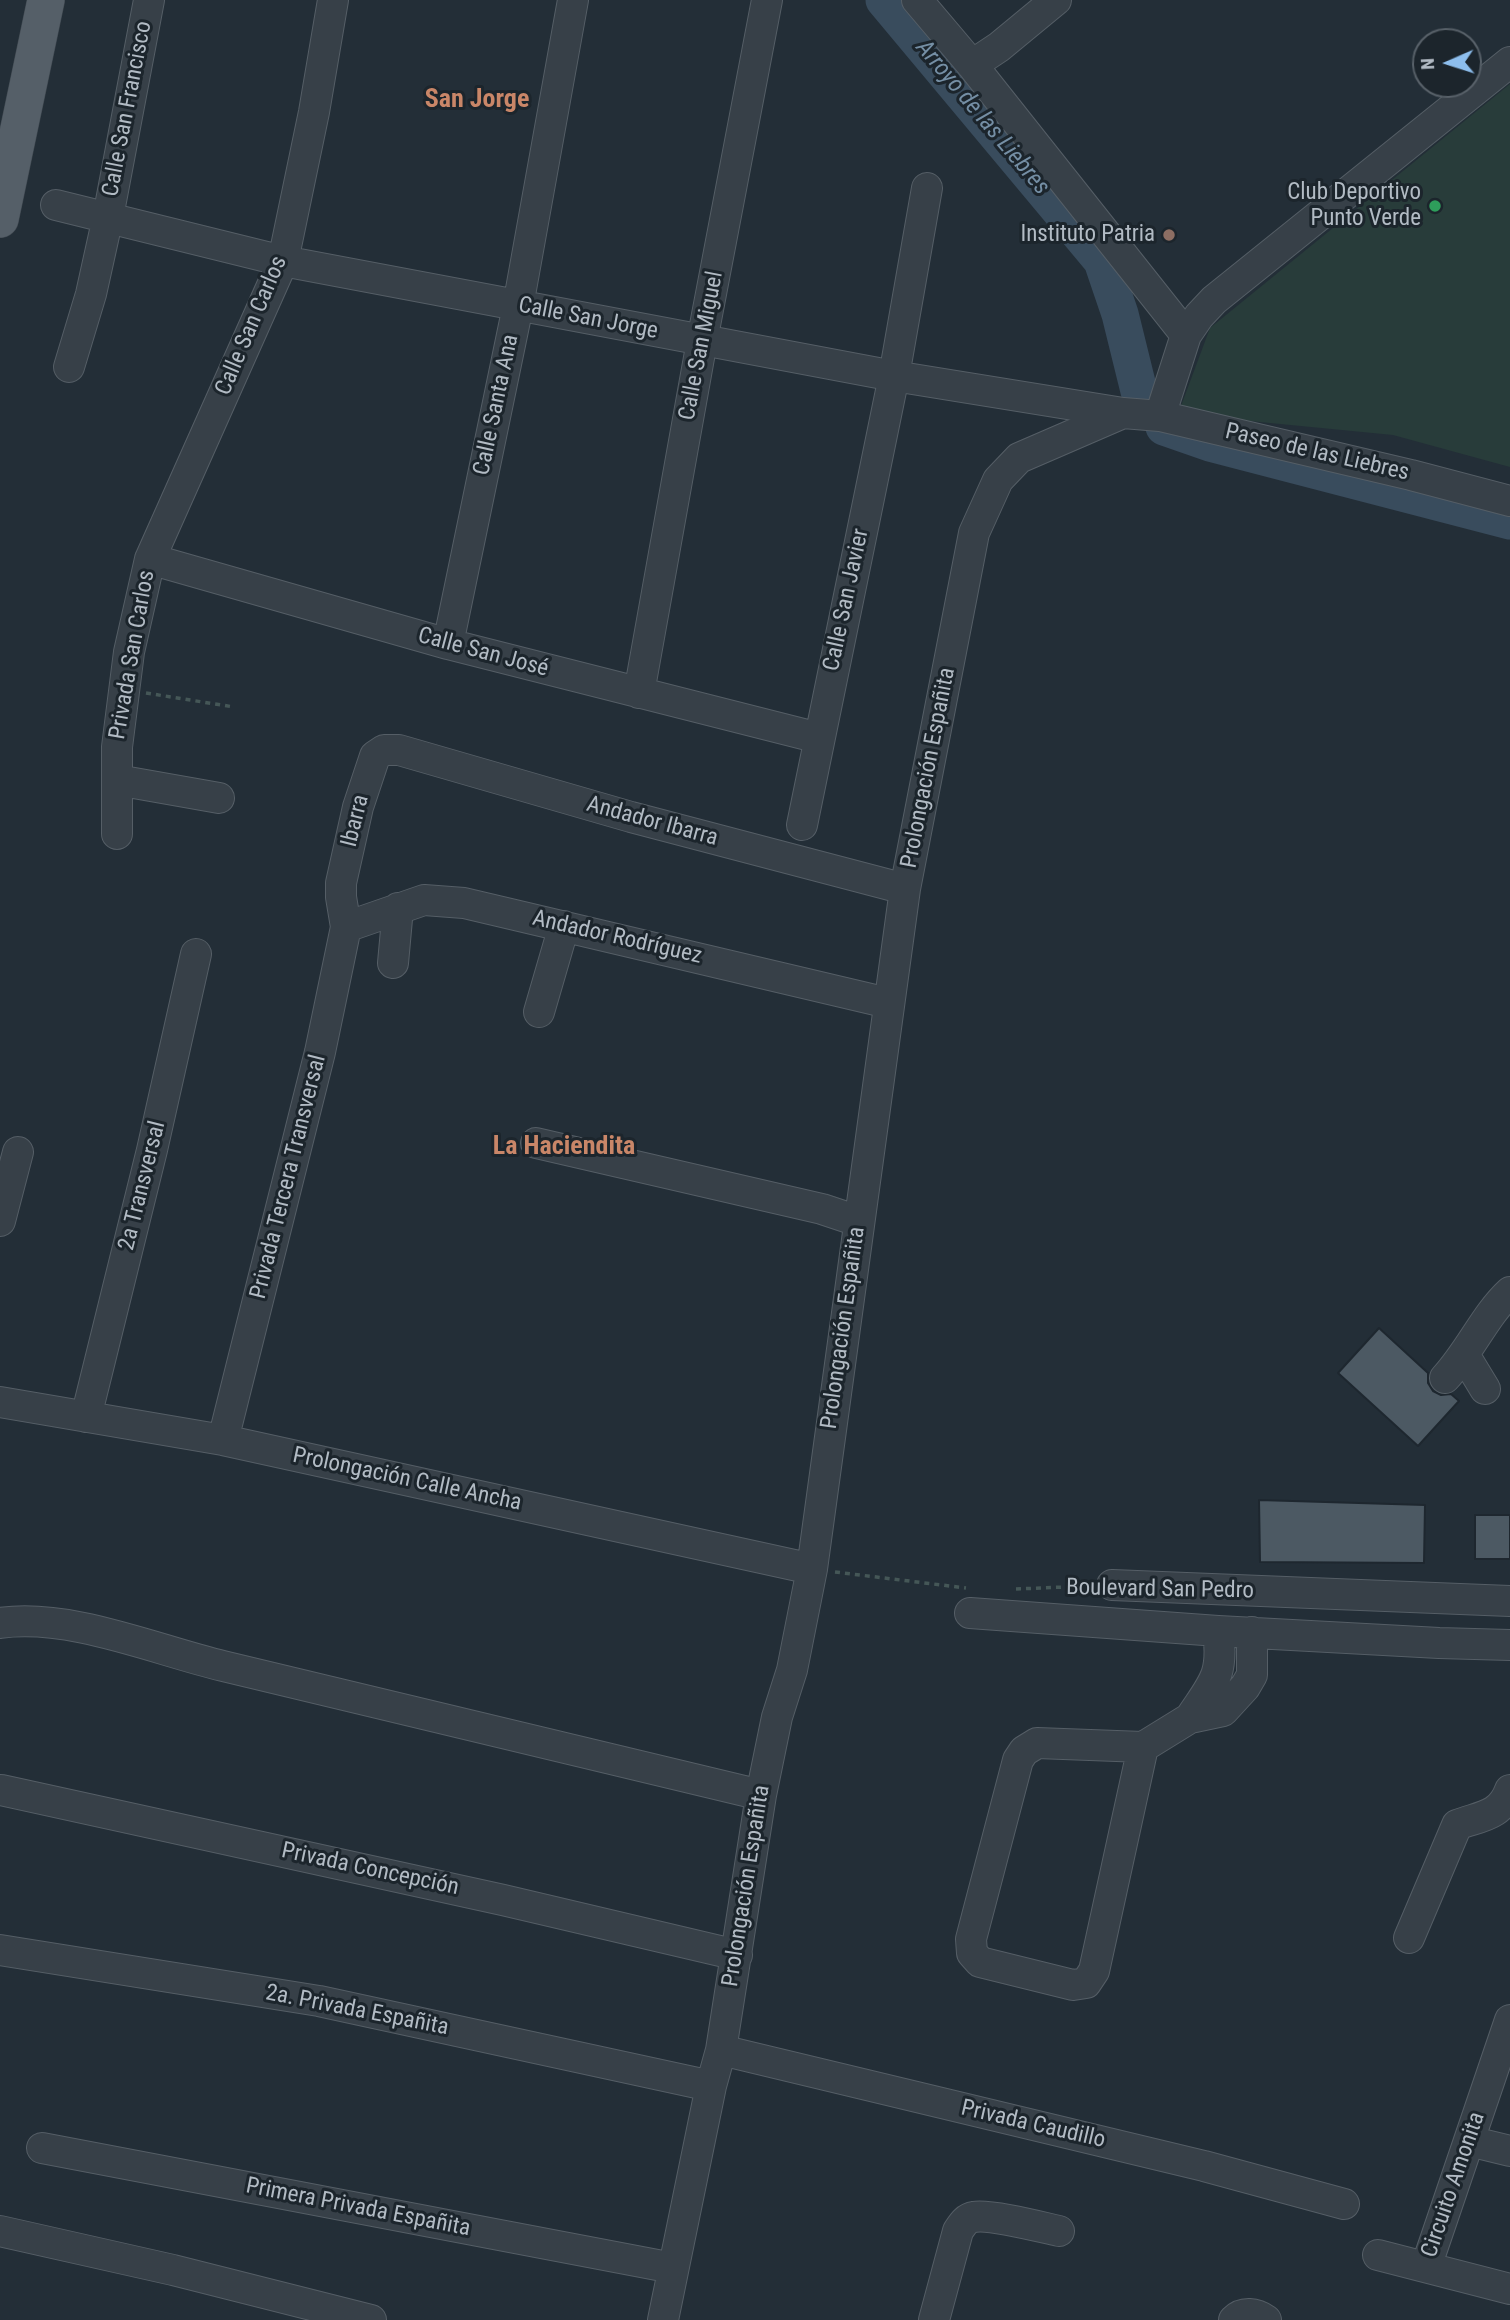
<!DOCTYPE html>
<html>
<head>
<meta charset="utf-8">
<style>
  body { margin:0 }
  #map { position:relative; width:1510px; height:2320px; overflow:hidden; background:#232e37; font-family:"Roboto Condensed",sans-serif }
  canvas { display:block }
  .north { position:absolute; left:1412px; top:28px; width:70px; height:70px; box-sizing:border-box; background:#1c252c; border:2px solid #586169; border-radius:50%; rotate:267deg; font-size:19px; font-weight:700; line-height:28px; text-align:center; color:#b2bbc4 }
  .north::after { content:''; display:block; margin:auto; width:24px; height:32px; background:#8dbeed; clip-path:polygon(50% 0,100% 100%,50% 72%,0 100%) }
</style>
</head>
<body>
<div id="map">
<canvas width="1510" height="2320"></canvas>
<div class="north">N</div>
</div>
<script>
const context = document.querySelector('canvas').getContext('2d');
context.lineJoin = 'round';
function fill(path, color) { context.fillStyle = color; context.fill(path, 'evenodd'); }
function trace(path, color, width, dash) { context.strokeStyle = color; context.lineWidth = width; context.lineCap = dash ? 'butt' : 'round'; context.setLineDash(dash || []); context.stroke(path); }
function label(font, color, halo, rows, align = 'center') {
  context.font = font + ' "Roboto Condensed",sans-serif'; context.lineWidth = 6; context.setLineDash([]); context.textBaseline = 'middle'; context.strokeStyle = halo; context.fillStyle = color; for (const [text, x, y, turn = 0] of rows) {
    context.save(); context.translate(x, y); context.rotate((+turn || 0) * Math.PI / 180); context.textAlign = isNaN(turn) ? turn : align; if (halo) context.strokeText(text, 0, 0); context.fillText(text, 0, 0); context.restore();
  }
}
fill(new Path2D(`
  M1510,84V467L1393,435L1178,414L1210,328Z`), '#283c3a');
trace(new Path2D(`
  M884,0L1102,261L1120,314L1139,391
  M1164,427L1210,443L1510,521`), '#394c5d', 37);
const building = new Path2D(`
  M1379,1328L1428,1373V1383L1433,1391L1441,1395L1451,1394L1459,1401L1418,1446L1338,1373Z
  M1259,1500L1425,1505L1424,1563L1260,1562Z
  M1475,1515H1510V1559H1475Z`);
fill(building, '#4c5963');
trace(building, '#1e272f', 2);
const minor = new Path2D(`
  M917,0L972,65L999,47L1056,0
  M972,65L1186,335
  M56,205L283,261L894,376L1123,413L1160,416L1411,475L1510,501
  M69,367L91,294L108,217L149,0
  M1160,416L1186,335L1199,316L1214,300L1510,62
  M150,559L448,644L819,738
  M448,644L518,306L573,0
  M639,693L702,341L767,0
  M117,780L219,798
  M802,825L894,376L927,188
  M117,834V747L129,652L150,559L283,261L314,112L333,0
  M346,927L424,900L464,903L888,1003
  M393,963L398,908
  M539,1012L564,926
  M536,1143L822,1209L858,1221
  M0,1221L18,1152
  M1465,1356L1485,1389
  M1445,1378C1470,1351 1485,1315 1510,1292
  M0,1402L223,1440L812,1569
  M86,1417L152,1150L196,954
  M223,1440L320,1052L346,927L341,897V883L358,807L375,756L384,750H399L631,817L905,889
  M1112,1585L1510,1601
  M970,1613L1218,1631L1439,1643L1510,1645
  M0,1623C70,1613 156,1650 223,1666C402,1709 582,1752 761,1795
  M1190,1718C1213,1683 1224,1676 1218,1631
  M1143,1747L1094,1971L1086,1983L1073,1985L980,1962L972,1953L971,1939L1018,1760L1024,1751L1037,1743L1143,1747L1190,1718L1223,1711L1245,1687L1252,1675V1632
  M1,1790L503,1900L737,1955
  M1409,1938L1457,1825C1480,1816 1500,1817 1510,1790
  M0,1950L319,2001L711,2086
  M721,2050L1204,2166L1344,2204
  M1469,2141L1510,2151
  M42,2148L673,2268
  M0,2231L173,2270L371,2320
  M1378,2255L1510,2289
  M1426,2267L1510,2020
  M663,2320L711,2086L721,2050L761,1795L777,1717L792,1670L812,1569L905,889L974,533L998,480L1019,458L1123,413
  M934,2320L958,2231C962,2225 966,2218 974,2217C989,2214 1041,2227 1059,2231
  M1234,2320C1243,2311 1256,2313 1266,2320`);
const major = new Path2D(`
  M0,219L46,0`);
trace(minor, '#555e66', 32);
trace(major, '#404951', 38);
trace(new Path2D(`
  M146,693L234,707
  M835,1572L966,1588
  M1016,1589L1089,1586`), '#455757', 3.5, [5, 5]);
trace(minor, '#374048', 30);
trace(major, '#555f68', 37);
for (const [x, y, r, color] of [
  [1435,206,7,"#2e9e5b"],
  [1169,235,7,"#8d6e63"]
]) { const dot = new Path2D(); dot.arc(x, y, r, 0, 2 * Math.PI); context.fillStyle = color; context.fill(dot); trace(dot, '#1c252c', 2.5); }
label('23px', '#b2bbc4', '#1c252c', [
  ["Calle San Francisco",128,109,-79],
  ["Calle San Jorge",588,319,11],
  ["Calle San Carlos",252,326,-67],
  ["Calle San Miguel",702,346,-79],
  ["Calle Santa Ana",497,405,-78],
  ["Paseo de las Liebres",1317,453,13],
  ["Calle San Javier",847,600,-78],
  ["Calle San José",483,653,15],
  ["Privada San Carlos",133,655,-80],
  ["Prolongación Españita",929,768,-79],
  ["Ibarra",356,821,-76],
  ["Andador Ibarra",652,822,15],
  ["Andador Rodríguez",617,938,13],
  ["Privada Tercera Transversal",289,1177,-76],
  ["2a Transversal",143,1186,-76],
  ["Prolongación Españita",844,1328,-82],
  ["Prolongación Calle Ancha",407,1480,12],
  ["Boulevard San Pedro",1160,1590,1],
  ["Privada Concepción",370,1870,12],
  ["Prolongación Españita",747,1886,-81],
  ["2a. Privada Españita",357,2011,11],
  ["Privada Caudillo",1033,2125,13],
  ["Circuito Amonita",1454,2185,-71],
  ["Primera Privada Españita",358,2208,11]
]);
label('23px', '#b2bbc4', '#1c252c', [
  ["Club Deportivo",1421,193],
  ["Punto Verde",1421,219],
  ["Instituto Patria",1155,235]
], 'right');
label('italic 24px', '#758fa5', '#1c252c', [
  ["Arroyo de las Liebres",982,118,50]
]);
label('bold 26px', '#c98668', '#1c252c', [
  ["San Jorge",477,100],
  ["La Haciendita",564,1147]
]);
</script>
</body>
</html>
